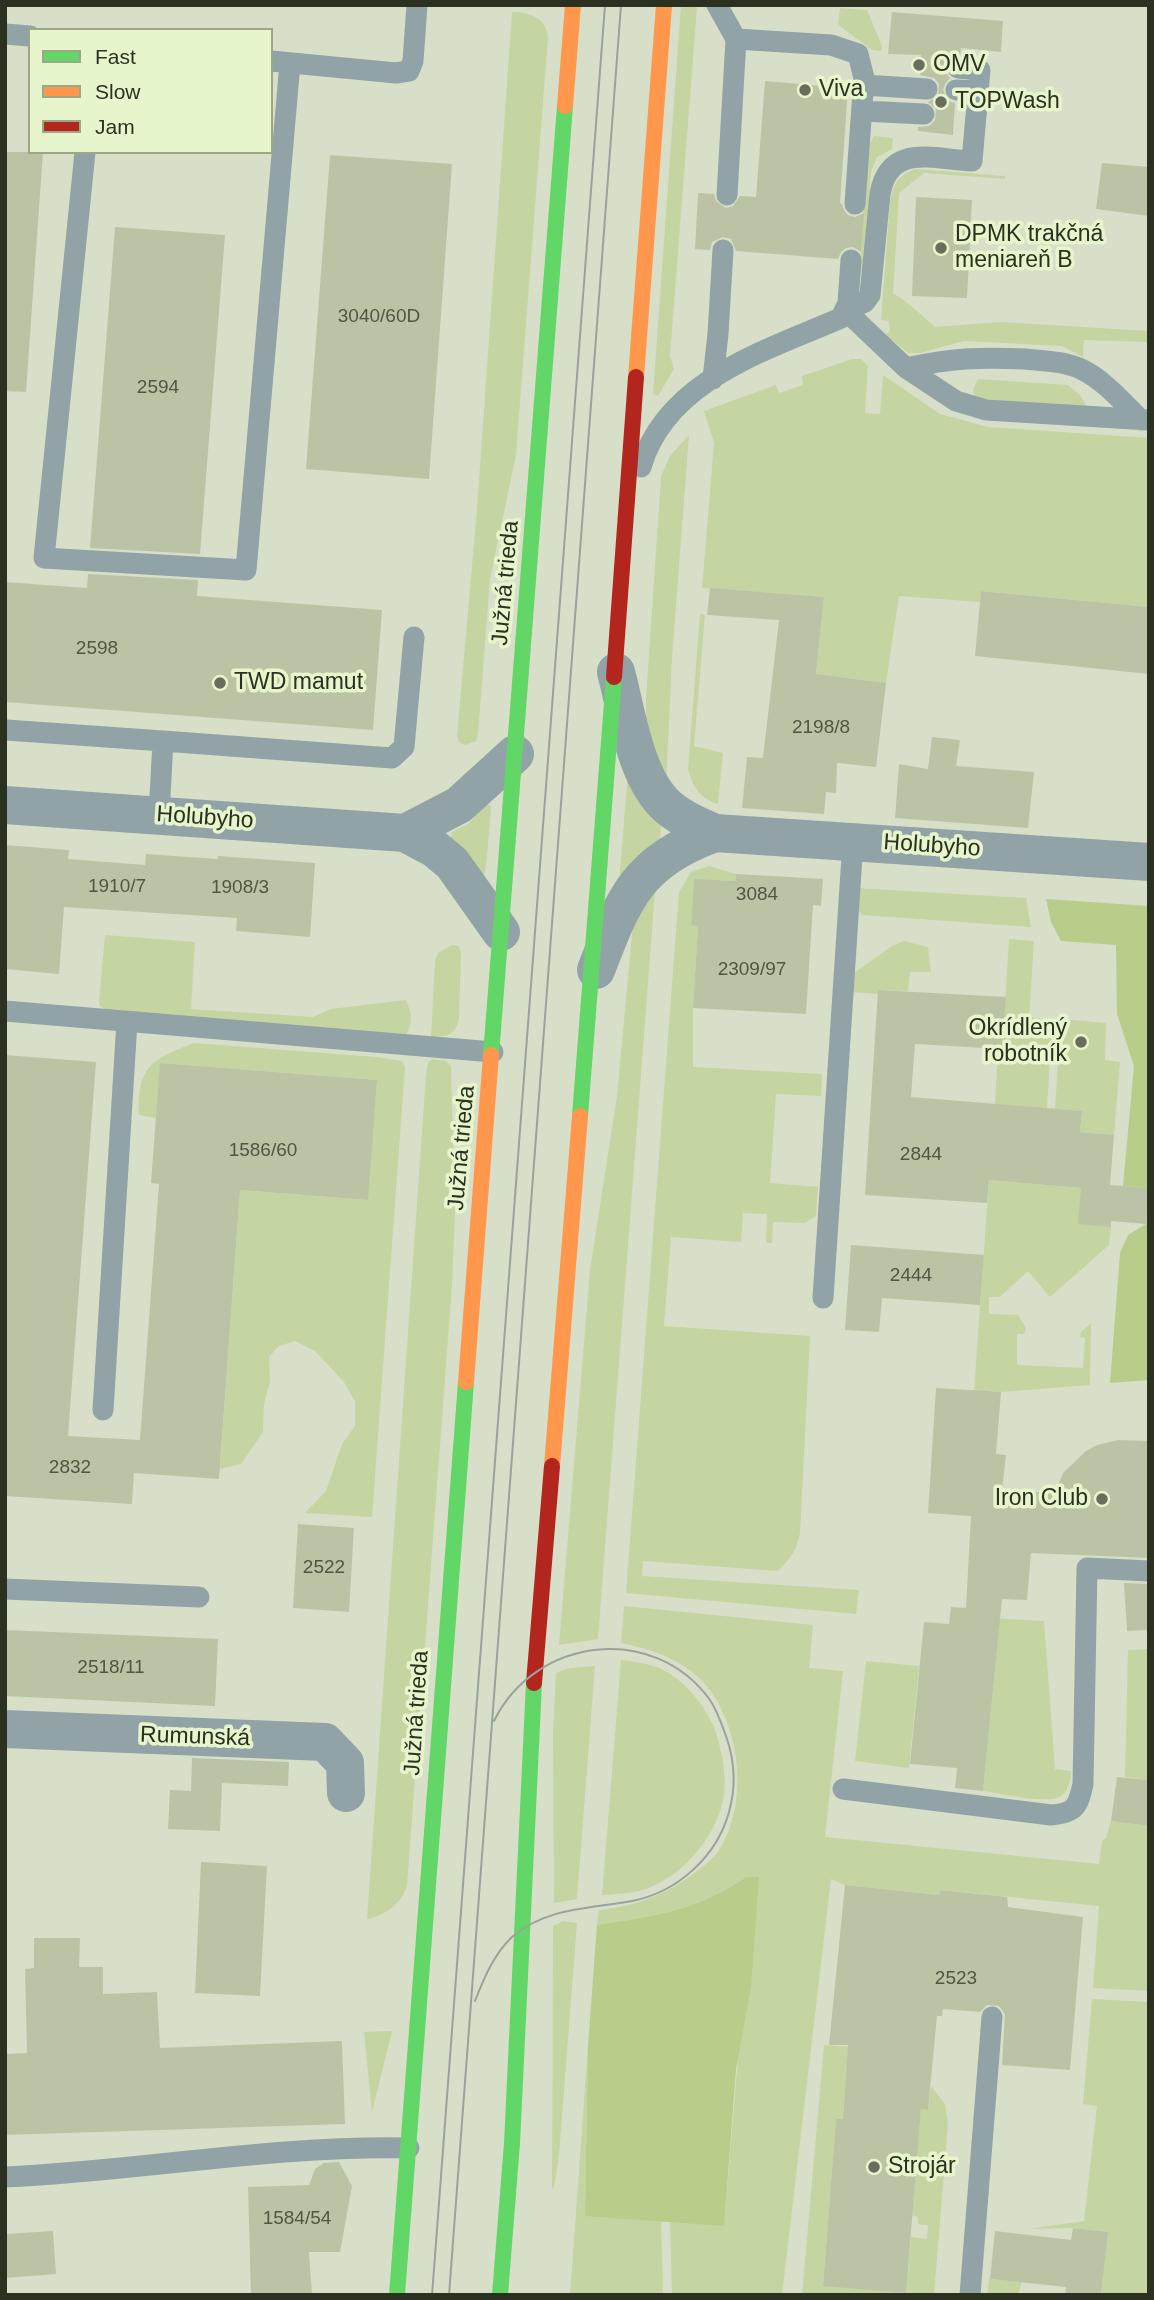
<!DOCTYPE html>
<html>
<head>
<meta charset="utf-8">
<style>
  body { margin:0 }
  #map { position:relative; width:1154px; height:2300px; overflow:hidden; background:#d7dfc9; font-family:Arial,sans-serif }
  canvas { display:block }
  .frame { position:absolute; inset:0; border:7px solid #2b3121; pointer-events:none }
  .legend { position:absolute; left:28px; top:28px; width:245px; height:126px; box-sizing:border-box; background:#e7f5cd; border:2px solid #9ca788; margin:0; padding:9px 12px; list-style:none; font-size:21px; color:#2b3121 }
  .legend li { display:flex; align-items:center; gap:14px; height:35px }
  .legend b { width:35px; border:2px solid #9ca788 }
</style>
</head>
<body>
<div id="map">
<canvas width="1154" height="2300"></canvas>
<div class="frame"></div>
<ul class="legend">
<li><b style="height:9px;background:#63d668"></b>Fast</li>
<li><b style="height:9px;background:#ff974d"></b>Slow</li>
<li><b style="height:9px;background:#b3261e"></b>Jam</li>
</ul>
</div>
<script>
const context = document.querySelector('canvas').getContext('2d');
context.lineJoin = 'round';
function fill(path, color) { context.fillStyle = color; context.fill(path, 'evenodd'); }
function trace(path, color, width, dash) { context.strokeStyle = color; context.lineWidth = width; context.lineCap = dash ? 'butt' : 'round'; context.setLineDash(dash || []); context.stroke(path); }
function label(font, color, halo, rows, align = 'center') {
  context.font = font + ' Arial,sans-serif'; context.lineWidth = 7; context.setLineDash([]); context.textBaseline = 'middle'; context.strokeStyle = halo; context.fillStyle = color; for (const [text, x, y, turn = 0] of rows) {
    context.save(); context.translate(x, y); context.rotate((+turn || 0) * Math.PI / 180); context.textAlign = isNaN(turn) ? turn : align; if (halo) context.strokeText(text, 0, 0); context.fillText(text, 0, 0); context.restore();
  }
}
fill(new Path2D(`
  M681,5H696L697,7L670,356L674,369L658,396L653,394Z
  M840,8L867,10L882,46L881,51L872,50L841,27L838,24Z
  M512,12C530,12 546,18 548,37L516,455L490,579L478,734L476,741L465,745L459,742L457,736L477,509Z
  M874,136L893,138L892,149L877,157L871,172L865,272L860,273L866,150Z
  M915,169L1005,176V179L924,173L899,193L893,294C902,296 926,319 935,327L1000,322L1149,331V342L1084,340L1083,357L1062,346L964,341L920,353H908L886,335L890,330L889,321L881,320L890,202C893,184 898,176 915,169Z
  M852,359H861L868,366L865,413L880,414L883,375L940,414L988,427L1149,438V607L982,591L980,602L899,596L886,683L839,677L814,697L824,597L702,588L714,443L704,411L776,385L779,393L803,385L802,376Z
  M978,379L1068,385L1080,395L1086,405L1085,407L976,399L973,390Z
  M689,435L672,658L666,786L646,738V699L661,476L670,456Z
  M700,614L705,615L694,746L723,753L718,804C700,799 692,786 688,769Z
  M628,770L662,814L659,850L619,884Z
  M487,804L491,806V810L486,868L483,877L450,845L452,832L468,824Z
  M709,866L736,874L735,881L694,880L691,925L698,927L693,1008V1067L822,1074L821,1096L776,1094L770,1183L818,1187L816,1216L805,1223L773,1222L772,1243H766L767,1214L743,1213L741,1242L671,1237L664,1326L810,1336L800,1533C797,1550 790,1559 778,1571L643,1561L642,1576L859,1590L856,1614L626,1593L679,892L691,872Z
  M656,878L598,1639L559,1645L590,1270L617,1096L633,924Z
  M856,888L1026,898L1031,927L862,915L855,905Z
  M105,935L195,942L191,1009L313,1017L331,1009L406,1000C412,1014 413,1022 406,1036L106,1010L100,1006L99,1001Z
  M1009,939L1034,941L1029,1017L1052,1020L1047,1109L995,1105L998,1049H1002Z
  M904,941L928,947L931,972H910L908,991L878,990V994L850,992L854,973L892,946Z
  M452,945L459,946L461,953L459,1019C454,1037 447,1035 431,1038L435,961L438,953Z
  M1061,1019L1106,1023L1105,1060L1120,1062L1114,1135L1080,1132L1082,1111L1055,1109Z
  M194,1043L376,1057L402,1061L405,1067L372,1517L305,1513L326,1491L342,1444L355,1426V1402L344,1382L315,1351L295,1341L279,1346L269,1357L270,1382L264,1404L263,1432L241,1464L220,1469L240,1190L367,1200L377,1080L161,1063L156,1118L139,1115C137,1066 152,1059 194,1043Z
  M432,1059L446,1061L451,1066L455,1211L452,1285L407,1886C401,1904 386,1915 367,1919L426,1074L428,1063Z
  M989,1180L1081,1188L1111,1227L1109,1245L1050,1297L1028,1271L1000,1297H989V1314L1018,1315L1026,1328L1024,1334H1017V1365L1083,1368L1085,1338L1080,1337L1081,1332L1091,1323L1090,1385L1001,1392L974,1391Z
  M624,1606L813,1625L809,1668L843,1671L825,1837L1099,1864L1102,1841L1106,1838L1111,1821L1149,1826V1991L1093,1988L1099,1906L941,1890L939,1895L845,1885L831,1879L782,2295H672L670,2222L724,2225L739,2047L746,1877C697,1911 654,1916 597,1925L599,1910C636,1906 663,1896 693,1874C701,1868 711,1861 717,1853C753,1803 740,1708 691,1671C671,1656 646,1648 621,1643Z
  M989,1618L1044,1621L1055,1769L1071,1771C1071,1780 1069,1790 1061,1796C1048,1805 999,1793 983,1791L997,1648Z
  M1149,1649V1780L1125,1777L1128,1650Z
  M621,1660C636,1662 654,1664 667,1672C688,1684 709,1711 716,1733C723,1755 727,1778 723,1801C714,1841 678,1881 639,1891C626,1894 614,1894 602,1895Z
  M866,1661L919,1666L909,1768L855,1761Z
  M595,1666L577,1899L554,1903L553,1733L556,1673L570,1668Z
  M563,1921L577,1923L559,2155L554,2188L552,2189L553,1926Z
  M1092,1999L1149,2002V2295H1101L1107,2232L1073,2228L1029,2229L1084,2221L1097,2106L1083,2104Z
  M392,2031L372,2112L364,2032Z
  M824,2045L848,2047L843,2119H836L823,2285L906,2293L911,2237L927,2239L928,2225L918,2224V2217L912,2215L921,2109H928L931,2086L945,2104L948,2124L934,2295H802Z
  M588,2046L585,2215L661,2221L663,2295H570Z
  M989,2279L1022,2282L1018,2295H987Z`), '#c4d5a2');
fill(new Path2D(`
  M1046,899L1149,906V1188L1123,1186L1134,1066L1117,1014L1116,945L1061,941L1051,922Z
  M1149,1191V1380L1110,1383L1120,1253L1128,1235L1146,1224Z
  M746,1877H759L758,1891L751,1987L736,2069L724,2226L585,2216L588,2045L597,1925C654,1916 697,1911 746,1877Z`), '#b8cd89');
fill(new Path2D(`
  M892,12L1003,21L1001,52L961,48L960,55L952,56L947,61L946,73L950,78L945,84L943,90L948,101L955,103L953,135L918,131V127L929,126L935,120L936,109L928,102L938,96L939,84L934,78L920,75L921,55L888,54Z
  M765,81L848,88L840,203L842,204L844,210L848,215L855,217L864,213L861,252L853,247L846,248L841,252L838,259L736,251L731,239L723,237L712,242L710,250L695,249L698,193L714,194L716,201L726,208L733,206L740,196L756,197Z
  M5,152H43L26,392L5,391Z
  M330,155L452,164L429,479L306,469Z
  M1102,163L1149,167V216L1096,209Z
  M916,197L972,200L967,298L912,296Z
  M115,227L225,235L200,554L90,548Z
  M88,574L198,580L197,596L382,610L373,730L5,702V582L87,588Z
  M710,588L824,597L816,674L886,683L876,767L837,763L836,793L826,792L824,814L742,808L747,757L763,758L779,620L707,615Z
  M981,591L1149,607V674L975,656Z
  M932,737L960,740L956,766L1034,772L1028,828L895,818L899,764L928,769Z
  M5,845L69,850L68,859L145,865L146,854L218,859V856L315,863L310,937L236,931L237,918L64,907L59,974L5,969Z
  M736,874L823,879L821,906L813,905L806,1014L693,1008L698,927L691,925L694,879L735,881Z
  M878,990L1006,997L1002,1049L915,1044L911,1097L1082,1111L1080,1132L1114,1135L1110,1185L1149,1188L1146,1224L1111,1221V1227L1078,1224L1081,1188L989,1180L987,1203L865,1195Z
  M5,1055L96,1062L68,1436L140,1440L159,1184L151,1183L160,1063L377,1080L368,1200L240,1190L219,1479L134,1473L132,1504L5,1496Z
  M851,1245L984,1255L980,1305L882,1298L879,1332L845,1330Z
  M936,1388L1001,1392L996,1454L1006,1455L1002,1490L1055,1493L1063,1473L1086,1451L1097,1445L1118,1440L1149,1441V1558L1031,1553L1027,1600L1002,1599L983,1791L955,1788L957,1768L910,1764L924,1622L949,1624L951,1607L966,1608L971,1516L928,1513Z
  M298,1524L354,1528L349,1612L293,1608Z
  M1124,1583L1149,1584V1630L1127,1631Z
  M5,1630L218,1639L215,1706L5,1696Z
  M192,1758L289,1762L288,1786L222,1783L220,1831L168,1829L170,1790L191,1791Z
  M1117,1777L1149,1780V1826L1111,1821Z
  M201,1862L267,1866L260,1996L195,1993Z
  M845,1885L939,1895L941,1890L1007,1897L1008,1907L1083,1917L1070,2070L1002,2065L1005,2014L999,2006L987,2005L980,2012L943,2009L942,2016H937L928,2110L921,2109L906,2293L823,2286L836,2119H843L848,2045H829Z
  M34,1938H80L79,1967H103V1994L157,1992L160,2048L342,2041L345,2124L5,2135V2054L27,2053L25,1969L34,1968Z
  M339,2162L352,2186L340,2252H309L312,2295H251L248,2187L309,2185L315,2169L324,2163Z
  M1073,2228L1108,2232L1101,2295H1065L1066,2287L990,2279L995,2231L1071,2240Z
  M53,2231L56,2274L5,2278V2234Z`), '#bac4a5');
trace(new Path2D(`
  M717,5L736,39L727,195
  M5,34L30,36
  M736,39L831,45L858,54L864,78L855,204
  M271,61L396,73L409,71L413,61L417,5
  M864,85L927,89
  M956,90L978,91
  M862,111L924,114
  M85,152L44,558L246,570L290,63
  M846,311L865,302L870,295L880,194C889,143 932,159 972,161L980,70L958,68
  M846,311L906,368L956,401L986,410L1149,420
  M906,368C952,358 979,357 1025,359C1045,361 1065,361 1083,370C1105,381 1123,403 1141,420
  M713,379L718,334L723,250
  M641,467C666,380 767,350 841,318L848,303L851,260
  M6,730L163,741
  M159,815L163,741L392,758L404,747L414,637
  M5,1011L493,1052
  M823,1298L853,841
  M103,1410L127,1021
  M5,1589L199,1597
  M843,1789L1051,1815C1075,1813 1078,1807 1083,1784L1087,1568L1149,1571
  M5,2177C140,2171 273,2145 409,2148
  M970,2295L992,2017`), '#92a3a7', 21);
trace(new Path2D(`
  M616,672C627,713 635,778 668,807C682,819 699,826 715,833L1149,862
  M5,805L405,833L435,849L452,863L501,932
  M405,833L459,805L515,754
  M596,970C624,897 637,862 715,833
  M5,1729L325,1742L345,1763L346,1793`), '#92a3a7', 38);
trace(new Path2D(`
  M491,1055L565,106
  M580,1116L614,677
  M397,2295L466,1382
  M500,2295L512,2143L534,1683`), '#63d668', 16);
trace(new Path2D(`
  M565,106L573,5
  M636,377L664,5
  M466,1382L491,1055
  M552,1466L580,1116`), '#ff974d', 16);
trace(new Path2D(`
  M614,677L636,377
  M534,1683L552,1466`), '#b3261e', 16);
trace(new Path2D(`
  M475,2001C484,1978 494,1954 512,1937C546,1907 591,1909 632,1901C678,1892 717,1856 729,1812C736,1787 735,1763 727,1739C722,1725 718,1712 710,1700C654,1622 535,1637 494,1721
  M432,2295L605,5
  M449,2295L621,5`), '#98a39c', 2);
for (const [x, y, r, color] of [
  [919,65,7,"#676e5c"],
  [805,90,7,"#676e5c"],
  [941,102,7,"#676e5c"],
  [941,248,7,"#676e5c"],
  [220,683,7,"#676e5c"],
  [1081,1042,7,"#676e5c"],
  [1102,1499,7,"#676e5c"],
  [874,2167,7,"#676e5c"]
]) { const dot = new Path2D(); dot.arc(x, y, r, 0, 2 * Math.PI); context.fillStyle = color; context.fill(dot); trace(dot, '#e7f5cd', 2.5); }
label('19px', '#4f5642', null, [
  ["3040/60D",379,317],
  ["2594",158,388],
  ["2598",97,649],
  ["2198/8",821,728],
  ["1910/7",117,887],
  ["1908/3",240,888],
  ["3084",757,895],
  ["2309/97",752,970],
  ["1586/60",263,1151],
  ["2844",921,1155],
  ["2444",911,1276],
  ["2832",70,1468],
  ["2522",324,1568],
  ["2518/11",111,1668],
  ["2523",956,1979],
  ["1584/54",297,2219]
]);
label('23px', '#2b3121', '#e7f5cd', [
  ["OMV",933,65],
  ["Viva",819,90],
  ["TOPWash",955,102],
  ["DPMK trakčná",955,235],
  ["meniareň B",955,261],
  ["TWD mamut",234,683],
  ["Okrídlený",1067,1029,"right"],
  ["robotník",1067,1055,"right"],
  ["Iron Club",1088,1499,"right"],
  ["Strojár",888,2167]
], 'left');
label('23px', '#2b3121', '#e7f5cd', [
  ["Južná trieda",506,583,-85],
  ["Holubyho",205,818,4],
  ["Holubyho",932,846,4],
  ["Južná trieda",462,1148,-85],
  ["Južná trieda",417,1713,-86],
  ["Rumunská",195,1737,2]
]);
</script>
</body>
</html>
